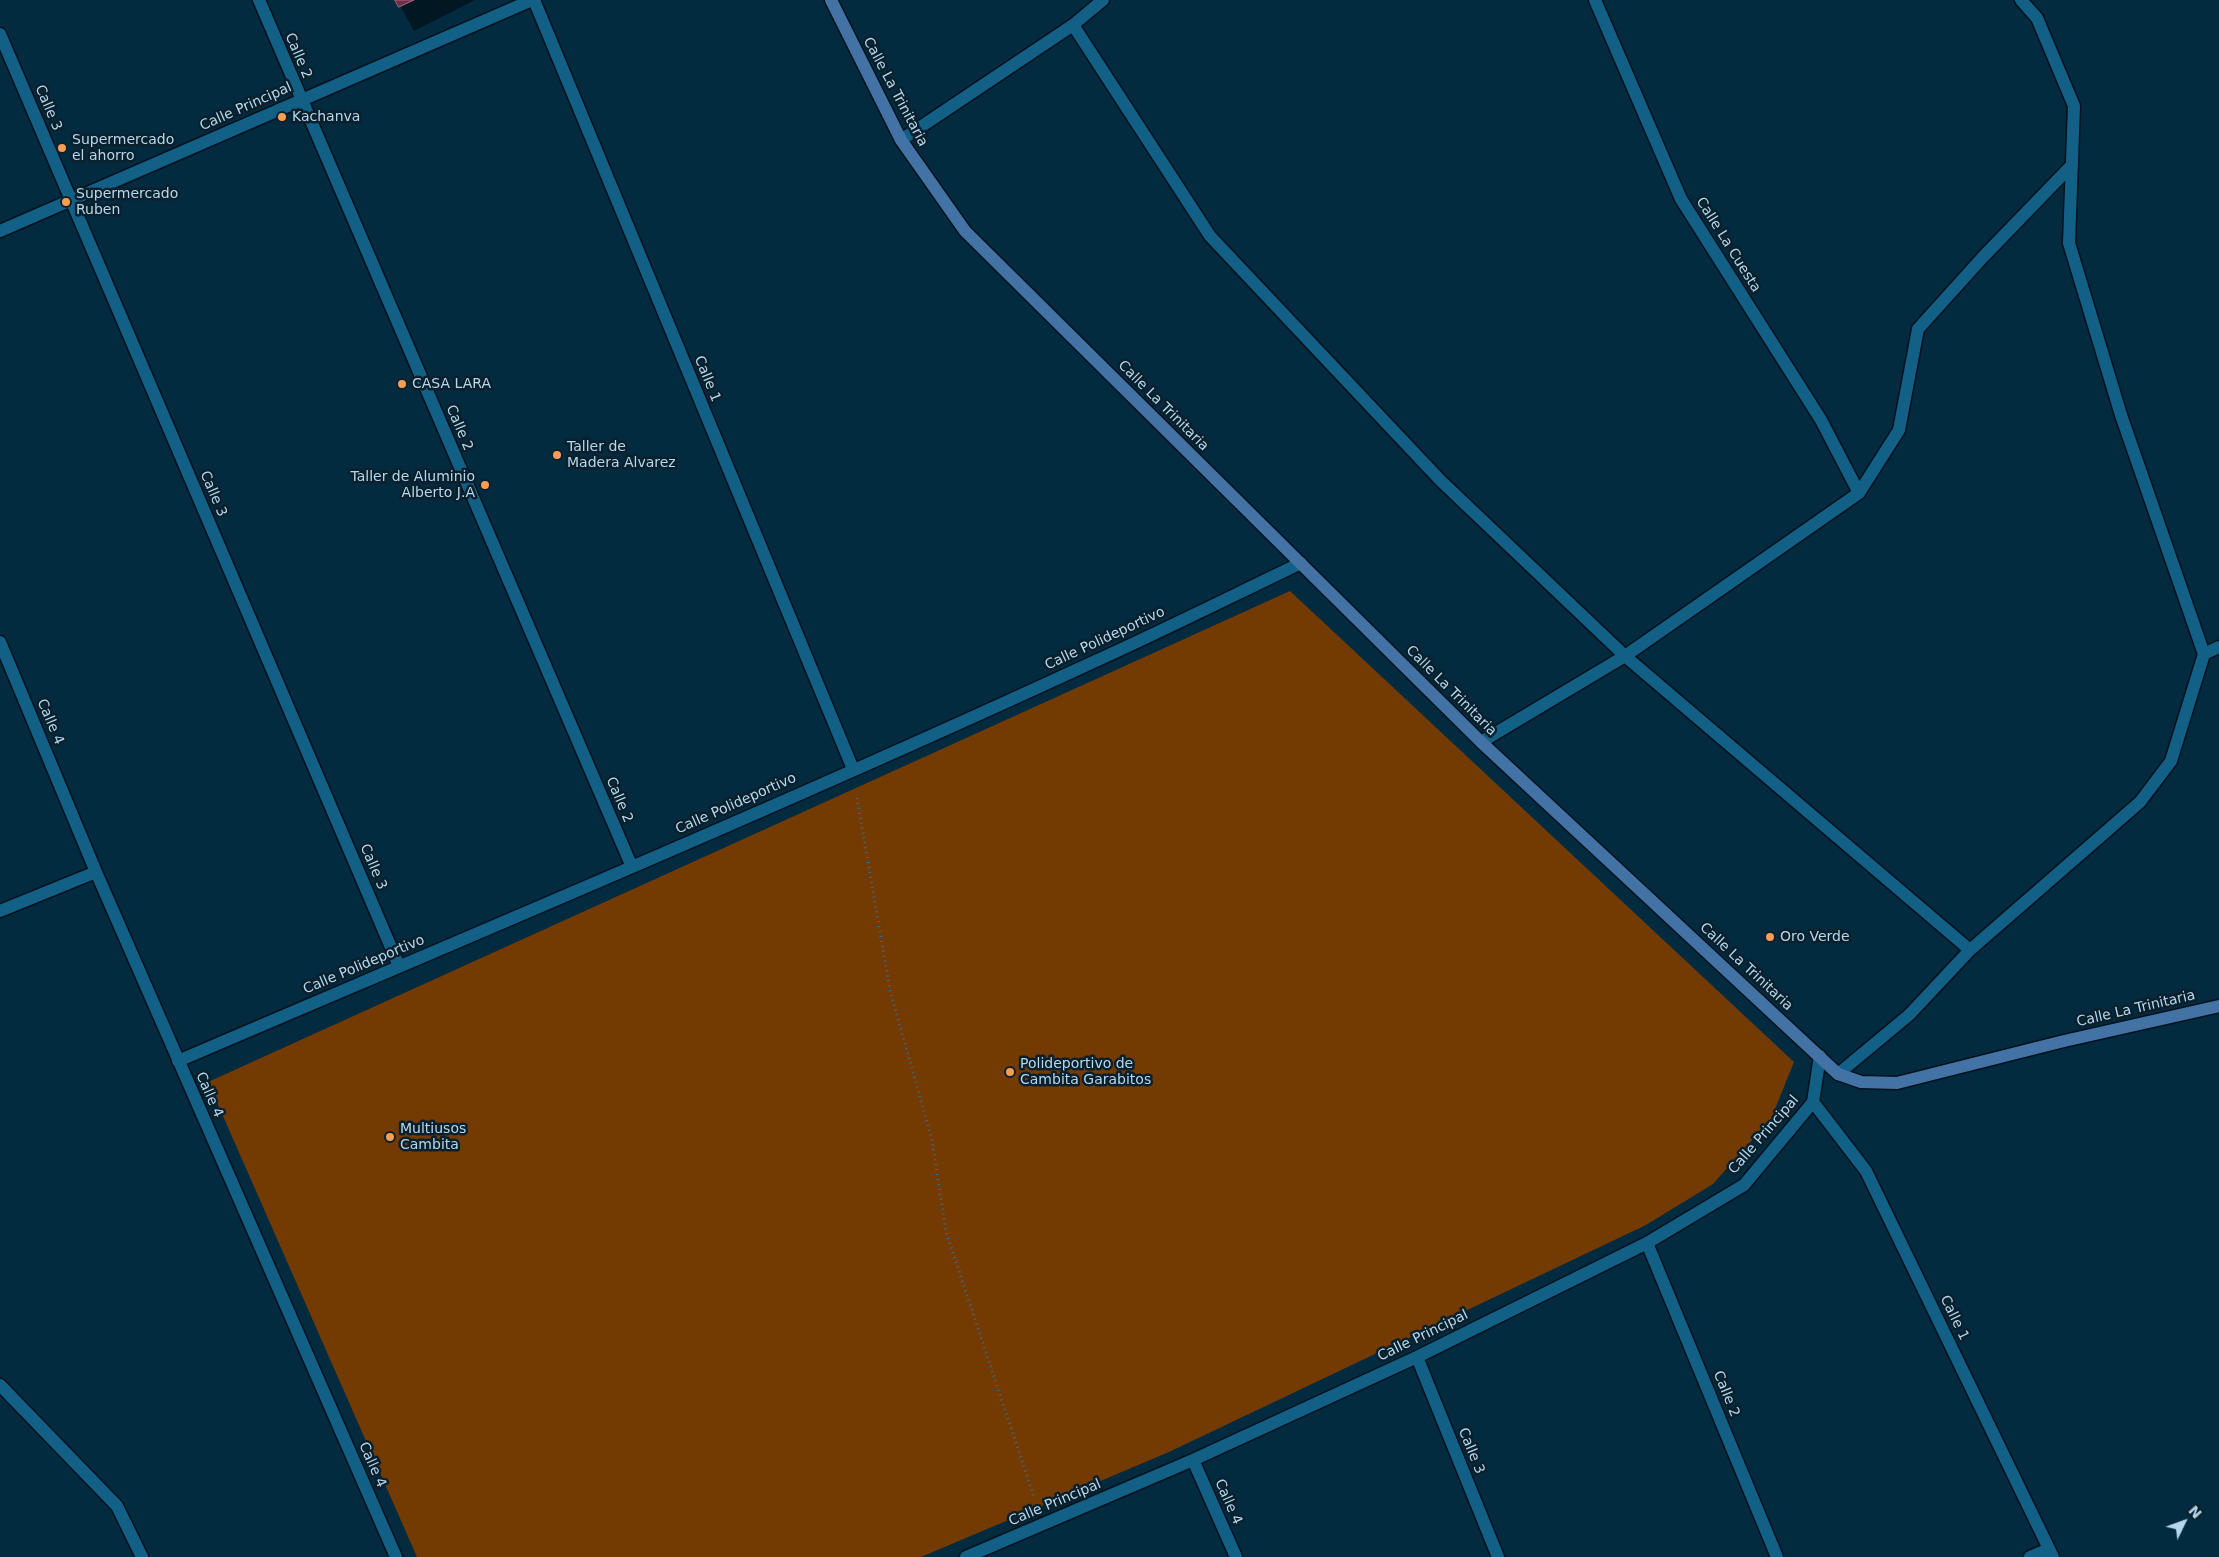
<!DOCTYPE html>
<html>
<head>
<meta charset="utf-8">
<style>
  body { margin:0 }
  #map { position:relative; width:2219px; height:1557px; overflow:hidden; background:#032b3f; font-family:"DejaVu Sans",sans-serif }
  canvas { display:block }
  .north { position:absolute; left:2159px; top:1497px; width:50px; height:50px; -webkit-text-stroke:4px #0a202d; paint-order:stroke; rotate:48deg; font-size:14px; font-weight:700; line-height:20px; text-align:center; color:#b5d7ed }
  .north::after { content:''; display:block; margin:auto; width:18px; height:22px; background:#b5d7ed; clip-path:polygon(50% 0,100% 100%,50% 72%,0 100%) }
</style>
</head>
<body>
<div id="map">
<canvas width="2219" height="1557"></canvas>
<div class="north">N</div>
</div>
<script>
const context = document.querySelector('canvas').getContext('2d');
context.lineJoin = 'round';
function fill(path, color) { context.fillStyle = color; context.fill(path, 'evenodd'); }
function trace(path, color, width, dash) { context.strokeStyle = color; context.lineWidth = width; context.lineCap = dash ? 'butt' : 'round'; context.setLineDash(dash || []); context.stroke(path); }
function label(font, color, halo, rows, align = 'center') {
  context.font = font + ' "DejaVu Sans",sans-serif'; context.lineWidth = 5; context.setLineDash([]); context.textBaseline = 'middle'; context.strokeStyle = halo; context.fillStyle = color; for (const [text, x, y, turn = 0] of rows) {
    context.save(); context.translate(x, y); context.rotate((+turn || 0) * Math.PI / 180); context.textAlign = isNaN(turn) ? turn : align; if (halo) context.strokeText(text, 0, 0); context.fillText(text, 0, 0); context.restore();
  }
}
fill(new Path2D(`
  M1290,591L1794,1062L1771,1119L1713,1184L1646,1225L1169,1452L921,1557H417L208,1082Z`), '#733b01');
fill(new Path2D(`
  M397,0H475L414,31Z`), '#0007');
const building = new Path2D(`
  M395,0H414L399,7Z`);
fill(building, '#6e2f48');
trace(building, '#ac6780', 1);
const minor = new Path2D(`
  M259,0L632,867
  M534,0L853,769
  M1595,0L1681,199L1821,420L1859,493
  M1073,25L1210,236L1440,480L1625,656L1970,950
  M0,34L399,966
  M901,140L1073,25L1103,0
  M0,231L532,0
  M0,642L96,872L396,1557
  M2204,654L2219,647
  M1481,742L1625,656L1859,493L1899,430L1918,329L1983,257L2072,165
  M0,911L96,872
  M178,1061C482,931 788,803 1089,664C1160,632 1230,597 1301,563
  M1838,1074L1909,1015L1970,950L2140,802L2171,761L2204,654L2121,415L2069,243L2074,106L2037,18L2021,0
  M1813,1102L1866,1171L2053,1557
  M1647,1243L1777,1557
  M1417,1357L1498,1557
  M0,1385L117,1506L142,1557
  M1193,1460L1236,1557
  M966,1557L1193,1460L1417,1357L1647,1243L1744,1185L1813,1102L1820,1056
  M2030,1557L2049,1549`);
const secondary = new Path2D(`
  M831,0L901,140L965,231L1481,742L1838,1074L1861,1082L1897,1083L2064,1041L2219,1006`);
trace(minor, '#00121e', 15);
trace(secondary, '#00121e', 15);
trace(new Path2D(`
  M857,798L890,990L932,1140L946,1232L1034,1497`), '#446a7f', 3, [1, 4]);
trace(minor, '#136087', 12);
trace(secondary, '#4372a4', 12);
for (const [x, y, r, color] of [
  [282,117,5,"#fc9e52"],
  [62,148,5,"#fc9e52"],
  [66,202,5,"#fc9e52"],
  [402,384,5,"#fc9e52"],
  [557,455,5,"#fc9e52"],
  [485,485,5,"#fc9e52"],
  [1770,937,5,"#fc9e52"],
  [1010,1072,5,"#fc9e52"],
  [390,1137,5,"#fc9e52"]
]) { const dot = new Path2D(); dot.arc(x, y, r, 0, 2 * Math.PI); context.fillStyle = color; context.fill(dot); trace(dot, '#0a202d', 2); }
label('14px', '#b5d7ed', '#0a202d', [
  ["Calle 2",298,56,67],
  ["Calle La Trinitaria",895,92,62],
  ["Calle Principal",246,107,-24],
  ["Calle 3",48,108,67],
  ["Calle La Cuesta",1728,245,58],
  ["Calle 1",707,379,68],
  ["Calle La Trinitaria",1163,406,45],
  ["Calle 2",459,428,67],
  ["Calle 3",213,494,67],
  ["Calle Polideportivo",1105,639,-25],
  ["Calle La Trinitaria",1451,691,45],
  ["Calle 4",50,722,67],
  ["Calle 2",619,800,67],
  ["Calle Polideportivo",736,804,-24],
  ["Calle 3",373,867,67],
  ["Calle Polideportivo",364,965,-23],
  ["Calle La Trinitaria",1746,967,43],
  ["Calle La Trinitaria",2136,1009,-13],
  ["Calle 4",209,1095,66],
  ["Calle Principal",1764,1135,-49],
  ["Calle 1",1954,1318,64],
  ["Calle Principal",1423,1336,-26],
  ["Calle 2",1726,1394,68],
  ["Calle 3",1471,1451,68],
  ["Calle 4",372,1465,66],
  ["Calle 4",1228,1502,66],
  ["Calle Principal",1055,1503,-23]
]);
label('14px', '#b5d7ed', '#0a202d', [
  ["Kachanva",292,117],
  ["Supermercado",72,140],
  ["el ahorro",72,156],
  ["Supermercado",76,194],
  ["Ruben",76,210],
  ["CASA LARA",412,384],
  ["Taller de",567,447],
  ["Madera Alvarez",567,463],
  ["Taller de Aluminio",475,477,"right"],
  ["Alberto J.A",475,493,"right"],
  ["Oro Verde",1780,937],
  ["Polideportivo de",1020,1064],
  ["Cambita Garabitos",1020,1080],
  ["Multiusos",400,1129],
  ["Cambita",400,1145]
], 'left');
</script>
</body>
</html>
